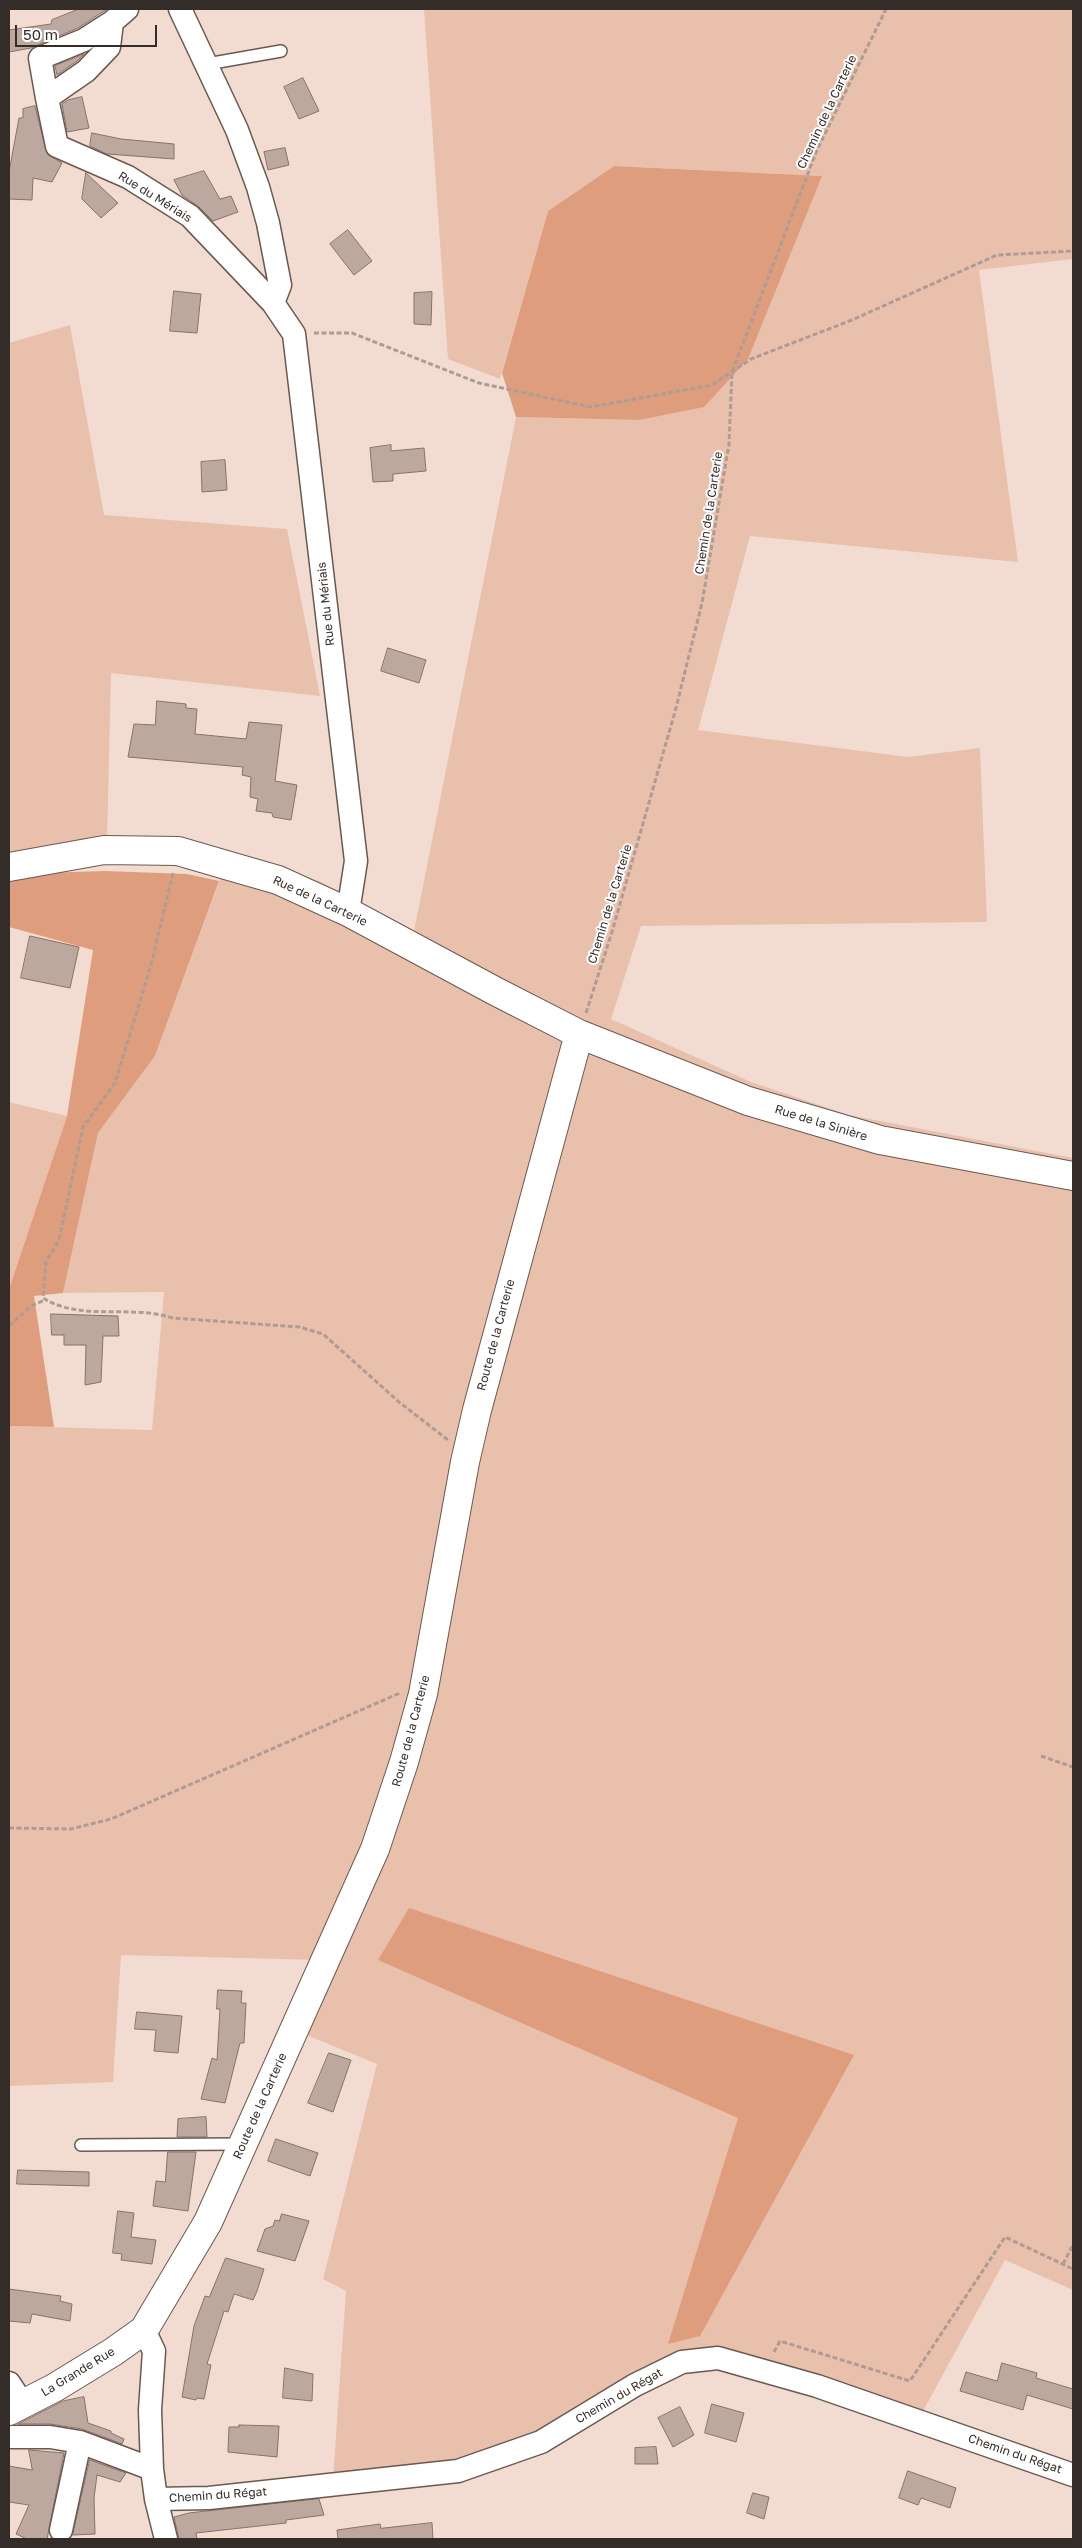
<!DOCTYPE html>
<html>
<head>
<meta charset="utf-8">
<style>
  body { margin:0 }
  #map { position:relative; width:1082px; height:2548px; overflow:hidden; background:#f2dcd2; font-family:"Golos Text",sans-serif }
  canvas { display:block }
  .frame { position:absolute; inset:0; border:10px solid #342c28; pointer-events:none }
  .scale { position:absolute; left:15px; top:25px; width:142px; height:22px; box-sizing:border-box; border:2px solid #342c28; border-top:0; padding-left:6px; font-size:15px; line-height:18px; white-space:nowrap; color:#342c28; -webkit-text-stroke:4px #fff; paint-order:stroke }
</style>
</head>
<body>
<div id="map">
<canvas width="1082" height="2548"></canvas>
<div class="frame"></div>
<div class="scale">50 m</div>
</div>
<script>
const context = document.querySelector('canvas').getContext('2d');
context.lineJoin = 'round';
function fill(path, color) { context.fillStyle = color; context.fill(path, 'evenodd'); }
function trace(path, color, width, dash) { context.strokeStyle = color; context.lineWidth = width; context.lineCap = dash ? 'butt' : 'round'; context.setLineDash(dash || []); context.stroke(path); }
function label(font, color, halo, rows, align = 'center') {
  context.font = font + ' "Golos Text",sans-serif'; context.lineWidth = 4; context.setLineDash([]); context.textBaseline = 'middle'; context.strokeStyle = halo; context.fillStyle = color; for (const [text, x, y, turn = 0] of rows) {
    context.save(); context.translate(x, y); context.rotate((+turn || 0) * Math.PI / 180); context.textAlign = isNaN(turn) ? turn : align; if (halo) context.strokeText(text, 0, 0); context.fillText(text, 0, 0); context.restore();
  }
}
fill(new Path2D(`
  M424,9H1073V259L979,270L1018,562L750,536L698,730L908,757L980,748L987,922L641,926L611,1019L751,1082L849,1115L1073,1158V2290L1005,2260L921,2415L723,2355L515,2448L453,2465L333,2478L346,2291L323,2279L377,2064L304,2034L320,1960L121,1955L113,2082L9,2086V1426L152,1430L164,1292L63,1293L98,1133L155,1056L229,855L319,881L414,931L516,417L639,420L822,176L614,166L548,211L500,379L448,359Z
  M70,325L104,515L287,529L320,696L111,673L107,842L9,854V343Z
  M9,1102L67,1116L9,1289Z`), '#e9c0ac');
fill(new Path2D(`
  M614,166L822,176L748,359L704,407L639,420L516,417L502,373L548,211Z
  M105,871L187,874L219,881L155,1056L98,1133L63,1293L34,1296L54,1427L9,1426V1289L67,1116L93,950L9,927V874Z
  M409,1908L854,2055L700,2336L668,2344L738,2118L378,1960Z`), '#de9e7d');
const building = new Path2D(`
  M79,9H107L78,28L31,48L9,52V30L51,24L52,20Z
  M84,54L77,61L57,75L55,66Z
  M303,78L319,111L299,119L284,87Z
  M82,97L89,128L67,132L62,104L68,100Z
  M35,106L47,154L62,163L52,182L33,178L32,200L9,199V172L19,118H23V109Z
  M92,133L121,139L174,144V159L107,154L90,146Z
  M285,148L289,165L268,170L264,152Z
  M204,171L220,199L231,196L238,212L213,221L199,207L182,195L174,180Z
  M86,173L118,203L101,218L82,199Z
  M348,230L372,261L354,275L330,244Z
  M174,291L201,294L197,333L170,331Z
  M432,292L431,325L414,324V293Z
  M391,445V451L424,448L426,471L393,474V481L373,482L370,448Z
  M225,460L227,490L202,492L201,462Z
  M388,648L426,660L419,683L381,671Z
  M157,701L186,704V708L197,709L195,734L246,739L249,722L282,725L275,781L297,785L291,820L273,817L272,813L256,811L258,799L250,797L251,777L242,775L243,767L128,757L134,724L155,725Z
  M30,936L79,947L70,988L21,978Z
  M51,1314L118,1316L119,1336H103L101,1382L85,1385L86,1345H64V1335H52Z
  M218,1990L242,1991L241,2003H246L244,2043H240L225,2103L201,2099L212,2058L217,2060L220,2009H217Z
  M137,2012L182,2016L178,2053L154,2051L156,2030L135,2029Z
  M329,2053L351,2060L333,2112L308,2103Z
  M206,2117L207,2137H177L178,2119Z
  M276,2139L318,2153L310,2176L268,2161Z
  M168,2152H196L188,2211L153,2206L156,2181L165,2182Z
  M18,2170L89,2172V2186L17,2184Z
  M118,2211L134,2213L131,2237L156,2240L152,2264L121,2260L122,2254L113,2253Z
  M282,2214L309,2221L295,2261L257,2251L265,2229L273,2226L275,2220L279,2221Z
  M226,2258L264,2269L257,2291L253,2300L234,2294L228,2312L224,2311L207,2364L211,2365L204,2399L197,2398L196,2400L182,2397L194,2326L205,2296L209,2297Z
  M9,2289L61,2296L60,2301L72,2304L70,2321L32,2314L30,2323L9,2321Z
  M1002,2363L1037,2373L1036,2378L1073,2389V2409L1027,2395L1023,2410L960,2391L966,2372L997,2381Z
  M285,2368L313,2374L312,2401L283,2398Z
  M84,2397L88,2423L111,2431V2433L124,2439L122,2444L82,2429L50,2424H18L63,2401Z
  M712,2404L744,2413L736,2442L705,2433Z
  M680,2407L694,2435L673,2447L658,2418Z
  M239,2425L279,2426L277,2457L228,2452L229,2427H239Z
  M656,2447L658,2464H635V2448Z
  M29,2450L64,2453L47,2539H27L16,2534L29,2505L9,2502V2466L32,2470Z
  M90,2460L126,2473L120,2482L97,2475L94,2498L95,2534L73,2535Z
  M908,2471L956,2488L950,2508L921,2498L918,2505L899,2498Z
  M753,2493L769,2497L764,2519L747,2513Z
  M319,2499L324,2515L286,2520V2523L196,2533L197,2539H179L174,2517L189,2513Z
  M432,2523L433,2539H338L337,2530L380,2524L381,2528Z`);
fill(building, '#bca89e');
trace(building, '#857268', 1);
const service = new Path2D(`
  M207,64L281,51
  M81,2145L242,2144`);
const minor = new Path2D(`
  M127,9L112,22L109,47L86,71L47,98L57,146L128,177L190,216L273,303
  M180,9L237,130L258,187L268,223L280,285L273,303L294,334L356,861L348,912
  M47,98L40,58L84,40L112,22
  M144,2330L154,2351L150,2410L152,2469L156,2499L166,2539
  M9,2383L23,2404
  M9,2437H50L80,2442L152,2469
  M156,2499L209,2498L458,2471L541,2442L635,2385L682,2362L718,2358L817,2386L1073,2475
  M61,2530L80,2442`);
const tertiary = new Path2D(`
  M9,867L104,850L178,851L226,865L278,880L348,912L495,991L579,1034L748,1101L880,1140L1073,1176
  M9,2411L54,2388L113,2352L144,2330L208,2222L375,1849L404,1762L423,1694L465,1462L477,1410L579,1034`);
trace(service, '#6b5950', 14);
trace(minor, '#6b5950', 25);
trace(tertiary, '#6b5950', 30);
trace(new Path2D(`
  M314,333H352L479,383L590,407L712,385L751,359L852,320L997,255L1073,251
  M173,873L151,965L115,1083L83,1127L59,1240L46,1262L43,1298C82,1322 129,1304 173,1318L299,1327L323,1334L399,1402L448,1440
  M586,1013L612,932L676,708L702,603L729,444L732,372L817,150L886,9
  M9,1326L31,1306L45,1300
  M1041,1756L1073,1767
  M9,1828L71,1829L111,1819L400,1693
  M1063,2264L1073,2245
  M774,2352L780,2341L910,2381L1005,2237L1073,2269`), '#ad9c94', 3, [5, 2.5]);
trace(service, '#fff', 11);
trace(minor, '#fff', 22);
trace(tertiary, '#fff', 28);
label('12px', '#342c28', '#fff', [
  ["Chemin de la Carterie",827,112,-65],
  ["Rue du Mériais",155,197,32],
  ["Chemin de la Carterie",709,513,-81],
  ["Rue du Mériais",326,604,-96],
  ["Rue de la Carterie",320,901,25],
  ["Chemin de la Carterie",610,904,-73],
  ["Rue de la Sinière",821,1123,17],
  ["Route de la Carterie",496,1335,-75],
  ["Route de la Carterie",411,1731,-75],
  ["Route de la Carterie",260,2106,-66],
  ["La Grande Rue",78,2372,-31],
  ["Chemin du Régat",619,2396,-30],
  ["Chemin du Régat",1015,2454,19],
  ["Chemin du Régat",218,2495,-4]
]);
</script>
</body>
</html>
